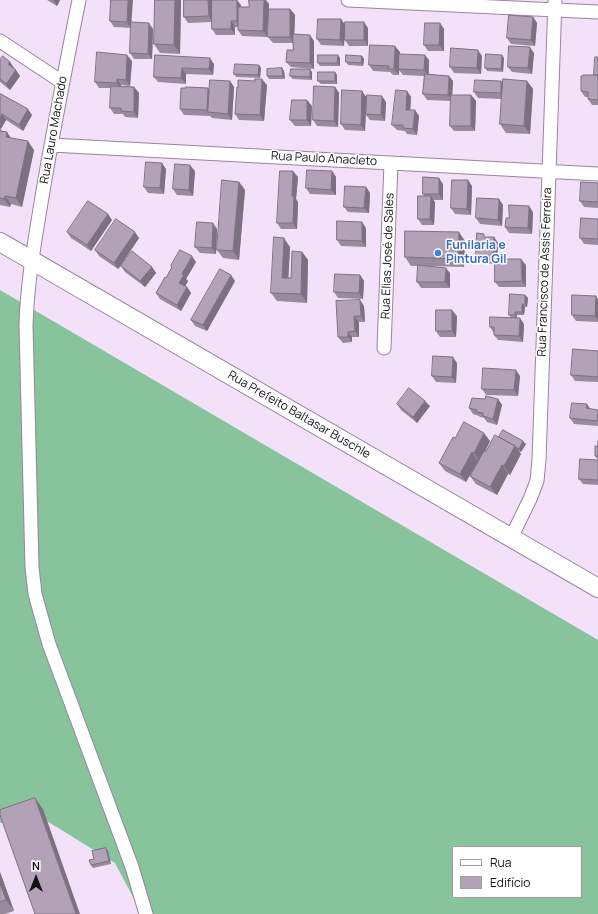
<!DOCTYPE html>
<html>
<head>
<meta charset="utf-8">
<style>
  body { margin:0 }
  #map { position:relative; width:598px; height:914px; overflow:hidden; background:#f3e1f9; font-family:Manrope,sans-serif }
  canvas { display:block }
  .legend { position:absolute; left:452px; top:846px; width:130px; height:52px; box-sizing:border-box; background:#fff; border:1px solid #a19fa2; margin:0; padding:5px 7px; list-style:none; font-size:12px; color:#150f17 }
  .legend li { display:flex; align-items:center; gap:8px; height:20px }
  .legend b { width:20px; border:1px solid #a19fa2 }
  .north { position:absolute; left:16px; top:858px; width:40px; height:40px; -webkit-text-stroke:3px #fff; paint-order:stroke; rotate:0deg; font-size:11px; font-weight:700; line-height:16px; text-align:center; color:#150f17 }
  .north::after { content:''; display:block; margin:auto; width:14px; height:18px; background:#150f17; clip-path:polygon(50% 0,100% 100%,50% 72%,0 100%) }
</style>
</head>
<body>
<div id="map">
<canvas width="598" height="914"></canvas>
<ul class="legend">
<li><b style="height:5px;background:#fff"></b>Rua</li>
<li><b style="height:11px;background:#b3a1b8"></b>Edifício</li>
</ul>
<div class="north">N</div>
</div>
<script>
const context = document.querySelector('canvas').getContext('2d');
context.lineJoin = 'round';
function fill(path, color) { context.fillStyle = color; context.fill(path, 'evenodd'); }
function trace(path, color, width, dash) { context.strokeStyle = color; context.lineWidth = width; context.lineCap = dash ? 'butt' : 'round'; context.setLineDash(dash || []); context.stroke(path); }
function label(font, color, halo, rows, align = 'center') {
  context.font = font + ' Manrope,sans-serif'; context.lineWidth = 3; context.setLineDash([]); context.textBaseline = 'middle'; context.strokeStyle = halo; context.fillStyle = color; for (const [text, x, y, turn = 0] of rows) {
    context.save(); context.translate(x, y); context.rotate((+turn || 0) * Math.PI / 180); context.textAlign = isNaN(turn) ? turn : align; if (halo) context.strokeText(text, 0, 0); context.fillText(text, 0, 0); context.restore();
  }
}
fill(new Path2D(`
  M0,290L598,640V914H142L115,863L42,818L0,823ZM453,847H581V897H453Z`), '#87c49b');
const minor = new Path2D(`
  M79,0C66,65 53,131 42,197C35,240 27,283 26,326L32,567L35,594L49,644L132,867L146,914
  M348,0L598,12
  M0,41L62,82
  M51,145L598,174
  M384,348L391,163
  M511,538L530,499L537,481L539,460L555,0`);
const secondary = new Path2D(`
  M0,242L598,588`);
trace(minor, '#96869c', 15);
trace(secondary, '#96869c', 20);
trace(minor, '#fff', 13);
trace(secondary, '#fff', 18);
fill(new Path2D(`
  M47,0H60L57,6Z
  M111,0L131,22L153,29L152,59H134L130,53L131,28L114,27L110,21Z
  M155,0H181L180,54L160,53L154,44Z
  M269,4L267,37L242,36L238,30V27H235V35H216L212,29V22L188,23L184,17L241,5V7H249Z
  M290,9L295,15L294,34L314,41V69L291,67L286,62L293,50V43H273L268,37Z
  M533,17L537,23L535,46L511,44L507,38Z
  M341,19L345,25L368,28V46H349L345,40V27L344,46L321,45L317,39Z
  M440,23L444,29V51H428L424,45Z
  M400,52L399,54L429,60V75L453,81L452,95H471L476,101L475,131H454L450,126L451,101L427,100L423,94L424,76L403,75L399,70V75H393L390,72L373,71L369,65Z
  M534,53L532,74L512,72L508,67Z
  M155,55L214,64L213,75L186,74V84L158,82L154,77Z
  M338,55L340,58V66H320L318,63Z
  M362,56L364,59L363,66L348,65L346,62Z
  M482,56L481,74L454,73L450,67Z
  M598,57V105H592L588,99V97H585L581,91L594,75Z
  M504,58L503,72L487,71L485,68Z
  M0,59L10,62L14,68L20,76L10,90L0,82Z
  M132,61L130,86L121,85V86L134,87L139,93L138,118L125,117L123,114H114L110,108L111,88H99L95,82Z
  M259,65L261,68L260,78L236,77L234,74Z
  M282,68L284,71L285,79H269L267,76Z
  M312,72V80L293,79L290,76Z
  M335,72L337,75V84H321L318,81Z
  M230,81L234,87L232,120L212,118L210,116L184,115L180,109L208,88L209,90Z
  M501,81L503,84L527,81L533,89L530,134L506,133L500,124L502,99L478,98L474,92Z
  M267,85L264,121L239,120L235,114Z
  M335,87L339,93L338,127L317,126L313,120Z
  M362,91L366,97L386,102L385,121L370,120L366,115L365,131L345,130L341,124Z
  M407,91L411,97L410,110H415L419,116L417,135L407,134L405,131L397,130L392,125Z
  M0,96L32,115L23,131L6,120L1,129L0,128L2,131L11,138L34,150L22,207L11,204L10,207L0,205Z
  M312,106L311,126H295L290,120Z
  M166,169L164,194L148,193L144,187Z
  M195,171L193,196L177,195L173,189Z
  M332,171L336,177V195L310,194L306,188Z
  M298,177L296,199L298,202L297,229H281L277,223Z
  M239,182L245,190L239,260L223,258L217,250Z
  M598,183V208L584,207L580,201Z
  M443,184V200H433L435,202L434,225H422L418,219L424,196L423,194Z
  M472,186L471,215L455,214L451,208Z
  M366,187L370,193L369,213L348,212L344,207Z
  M499,199L503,205L502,226L480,224L476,218Z
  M533,212L532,234L509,233L505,227Z
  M598,219V245L584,244L580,238Z
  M112,220L91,251L71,238L67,232Z
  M366,228V247L341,246L337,240Z
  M217,229L216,254L200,253L195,247Z
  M486,237H494L498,243L497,259L526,265V287H499L495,282V264L480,263L476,257Z
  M139,238L121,265L152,267L156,273L145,287L125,272L121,266L118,269L99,256L95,250Z
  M465,241L464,267L429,266L450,273V288H421L417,282L418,266H411L405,257Z
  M290,247L288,278H291L302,252L308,260L307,303L277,301L271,293Z
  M196,262L186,279L188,281L185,286L187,287L191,293L181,311L160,299L156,293L166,278L172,268L171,266Z
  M360,275L364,281L363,299L338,298L334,292Z
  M235,281L207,331L195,326L191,320Z
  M525,295L528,298L527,307H525L524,315H517V318H511L509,315Z
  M598,299V322L576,321L572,315Z
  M360,300L364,306L365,322H359V337H352V342L343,343L338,337Z
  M457,316L456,337H440L436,331Z
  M524,324L523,342L498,340L494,335V333L490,327Z
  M598,351V382L575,381L571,375Z
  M457,363L456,383L436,382L432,376Z
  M520,376L518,396L486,395L482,389Z
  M485,399H498L502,405L497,425L487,422L484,418L480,417L479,416L473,414L469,408Z
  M397,404L430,406L417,423L401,410Z
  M590,409L598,410V426L574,424L570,418Z
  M499,437L526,444L521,452L519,451L521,454L510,475L508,474L497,495L476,484L470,476L478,461L466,482L445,471L439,463L455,438L490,441L485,451H486Z
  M598,441V485L583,484L579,479L598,460L595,456L598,446Z
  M106,848L108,851L111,864L93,868L91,865L94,859Z
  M0,872L14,911L5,914H0Z`), '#9a8a9e');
fill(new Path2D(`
  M53,0H60L57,6Z
  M128,0H133L131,28L127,22Z
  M175,0H181L180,54L174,45Z
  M208,0H212L213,22L209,16Z
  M237,0L241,5V27L237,21Z
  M264,0H266L269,4L267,37L263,31Z
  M290,9L295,15L294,43L290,37Z
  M533,17L537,23L535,46L531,40Z
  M341,19L345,25L344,46L340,40Z
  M231,21L235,27V35L231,29Z
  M364,22L368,28V46L364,40Z
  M149,23L153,29L152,59L148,54Z
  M440,23L444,29V51L439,45Z
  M310,35L314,41V69L310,63Z
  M395,46L400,52L399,75L394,69Z
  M530,47L534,53L532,74L528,68Z
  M478,50L482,56L481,74L477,68Z
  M127,55L132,61L130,86L126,80Z
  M338,55L340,58V66L337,63Z
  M425,55L429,60L428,76L424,70Z
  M502,55L504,58L503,72L501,69Z
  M362,56L364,59L363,66L361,63Z
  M210,58L214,64L213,75L209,69Z
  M10,62L14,68L13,70L8,64Z
  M259,65L261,68L260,78L258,75Z
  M182,68L186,74V84L181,78Z
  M282,68L284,71L285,79L283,76Z
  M310,69L312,72V80L310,77Z
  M16,70L20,76L10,90L6,84Z
  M335,72L337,75V84L335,81Z
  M449,76L453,81L452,101L448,95Z
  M117,79L121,85V89L117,83Z
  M262,79L267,85L264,121L260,115Z
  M230,81L234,87L232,120L228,114Z
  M501,81L506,87L505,99L501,93Z
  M527,81L533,89L530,134L524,126Z
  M134,87L139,93L138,118L134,112Z
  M335,87L339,93L338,127L334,121Z
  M208,88L212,94L208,113L207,110Z
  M362,91L366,97L365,131L361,125Z
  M407,91L411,97L410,116L406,110Z
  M471,95L476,101L475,131L471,126Z
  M382,96L386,102L385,121L381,115Z
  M307,100L312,106L311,126L307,120Z
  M28,109L32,115L23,131L19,125Z
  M415,110L419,116L417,135L413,129Z
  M2,114L6,120L1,129L0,127V118Z
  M7,132L13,141L6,137Z
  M28,141L34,150L22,207L16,198Z
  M162,163L166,169L164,194L160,188Z
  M190,165L195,171L193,196L189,190Z
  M293,171L298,177L296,199L298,202L297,229L293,223L292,196Z
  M332,171L336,177V195L331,190Z
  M439,178L443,184V200L439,194Z
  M468,180L472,186L471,215L467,209Z
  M239,182L245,190L239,260L233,251Z
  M366,187L370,193L369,213L364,208Z
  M5,196L11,204L10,207L4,199Z
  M431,196L435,202L434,225L430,219Z
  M499,199L503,205L502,226L498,220Z
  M529,206L533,212L532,234L528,228Z
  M108,214L112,220L91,251L87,245Z
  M362,222L366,228V247L362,241Z
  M213,223L217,229L216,254L212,248Z
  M135,232L139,238L118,269L114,263Z
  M459,232L465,241L464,267L458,259Z
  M494,237L498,243L497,264L493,258Z
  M284,238L290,247L288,286L282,278Z
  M302,252L308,260L307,303L301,294Z
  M192,256L196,262L186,279L188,281L184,289L179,283L182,274Z
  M521,259L526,265V287L522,281Z
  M152,267L156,273L145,287L140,281Z
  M446,268L450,273V288L445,282Z
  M231,275L235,281L207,331L203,325Z
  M360,275L364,281L363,299L359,293Z
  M187,287L191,293L181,311L177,305Z
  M525,295L528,298L527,307L525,304Z
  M596,296L598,299V320L595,316Z
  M360,300L364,306L365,322L361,316Z
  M522,304L525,307L524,315L522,312Z
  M452,310L457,316L456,337L452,331Z
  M515,312L517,315V318L515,315Z
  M354,316L359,322V337L355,331Z
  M520,318L524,324L523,342L519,336Z
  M348,332L352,337V342L348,337Z
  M453,357L457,363L456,383L452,377Z
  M516,370L520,376L518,396L514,390Z
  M498,399L502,405L497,425L493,419Z
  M425,401L430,406L417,423L413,417Z
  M587,404L591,410L586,408Z
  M484,433L490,441L480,462L474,453Z
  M523,441L526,444L521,452L519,449Z
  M515,446L521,454L510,475L504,466Z
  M472,452L478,461L466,482L460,474Z
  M502,465L508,474L497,495L490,487Z
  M35,798L43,809L80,914H76Z
  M106,848L108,851L111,864L109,861Z
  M0,872L14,911L6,900L0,883Z`), '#7d7181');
const building = new Path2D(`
  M111,0H128L127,22L110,21Z
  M155,0H175L174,45L154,44Z
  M184,0H208L209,16L184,17Z
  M212,0H237V21H231V29H212Z
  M249,0H264L263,31L238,30V7H249Z
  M269,9H290V37H268Z
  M509,15L533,17L531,40L507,38Z
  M318,19H341L340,40L317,39Z
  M131,22L149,23L148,54L130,53Z
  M345,22H364V40H345Z
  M425,23H440L439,45H424Z
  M293,34L310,35V63L286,62L287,50H293Z
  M370,45L395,46L394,69H388L389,66L369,65Z
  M509,46L530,47L528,68L508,67Z
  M451,48L478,50L477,68L450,67Z
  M97,52L127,55L126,80L117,79V83L95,82Z
  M399,54L425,55L424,70L399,69Z
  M486,54L502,55L501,69L485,68Z
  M155,55L210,58L209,69L182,68L181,78L154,77Z
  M318,55H338L337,63H318Z
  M346,55L362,56L361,63L346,62Z
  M3,56L10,62L8,64L16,70L6,84L0,79V59Z
  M595,57H598V75H594Z
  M235,64L259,65L258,75L234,74Z
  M282,68L283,76H267V69Z
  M291,69H310V77L290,76Z
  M318,72H335V81H318Z
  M425,74L449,76L448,95L423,94Z
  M583,75H598V100L588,99V92L581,91V76H583Z
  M255,79H262L260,115L235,114L237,87L238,88V80L255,81Z
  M503,79L527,81L524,126L500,124Z
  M210,80L230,81L228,114L208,112Z
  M475,80L501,81V93L474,92Z
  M111,86L134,87V112L121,111V108H110Z
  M314,86L335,87L334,121L313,120Z
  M186,87L208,88L207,110L180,109L181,88H186Z
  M342,90L362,91L361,125L341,124Z
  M396,90L407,91L406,110H415L413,129L403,128V125H392Z
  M1,94L28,109L19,125L2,114L0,118V96Z
  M367,95L382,96L381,115L366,114Z
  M451,95H471V126H450Z
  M292,100H307V120H290Z
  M0,131L7,132L6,137L28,141L16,198L5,196L4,199L0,198Z
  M146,162L162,163L160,188L144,187Z
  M175,164L190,165L189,190L173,189Z
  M307,170L332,171L331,190L306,188Z
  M280,171H293L292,196H294L293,223H277Z
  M423,177L439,178V194H423Z
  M222,180L239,182L233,251L217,250Z
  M452,180H468L467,209L451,208Z
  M581,182L598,183V202L580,201Z
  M345,186L366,187L364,208L344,207Z
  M418,196H431L430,219H418Z
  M477,198L499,199L498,220L476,218Z
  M88,201L108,214L87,245L67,232Z
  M509,205L529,206L528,228L505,227L506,218H509Z
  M581,218L598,219V239L580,238Z
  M116,219L135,232L114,263L95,250Z
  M337,221L362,222V241L337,240Z
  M197,222L213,223L212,248L195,247Z
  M405,231L459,232L458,259L405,257Z
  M477,233L484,234V237H494L493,258L476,257Z
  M274,237L284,238L282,278H291L292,251L302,252L301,294L271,293Z
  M180,250L192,256L182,274L184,275L179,283L187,287L177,305L156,293L165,277L166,278L172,267L171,266Z
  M132,251L152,267L140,281L121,266Z
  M495,259H521L522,281L495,282Z
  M418,265L446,268L445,282H417Z
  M220,269L231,275L203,325L191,320Z
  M335,274L360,275L359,293L334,292Z
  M510,294L525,295V304H522V312H515V315H509Z
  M572,295L596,296L595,316L572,315Z
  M360,300L361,316H354L355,331L348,332V337H338L336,301Z
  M436,310H452V331H436Z
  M490,317L520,318L519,336L494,335V327H490Z
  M573,349L598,351V377L571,375Z
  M433,356L453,357L452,377L432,376Z
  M483,368L516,370L514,390L482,389Z
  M409,388L425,401L413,417L397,404Z
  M486,396L498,399L493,419L483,416V413L476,412L477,410L469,408L472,398L485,399Z
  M572,403L587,404L586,408L598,410L597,421L570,418Z
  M464,422L484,433L474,453L472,452L460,474L439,463L453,437L455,438Z
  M503,430L523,441L519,449L517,448L515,446L499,437Z
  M495,435L515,446L504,466L502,465L490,487L470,476L484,451H486Z
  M598,441V456H595V446H598Z
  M580,459L598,460V480L579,479Z
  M35,798L76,914H35L0,815V810Z
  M106,848L109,861L91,865L89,860L94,859L92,851Z
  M0,883L6,900L0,902Z`);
fill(building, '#b3a1b8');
trace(building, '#7d7181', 1);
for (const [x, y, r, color] of [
  [438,253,4,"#3f7fe0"]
]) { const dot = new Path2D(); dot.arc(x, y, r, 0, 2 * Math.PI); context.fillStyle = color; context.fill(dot); trace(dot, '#fff', 1.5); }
label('12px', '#150f17', '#fff', [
  ["Rua Lauro Machado",54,130,-80],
  ["Rua Paulo Anacleto",324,159,3],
  ["Rua Elias José de Sales",388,256,-88],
  ["Rua Francisco de Assis Ferreira",545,272,-88],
  ["Rua Prefeito Baltasar Buschle",299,415,30]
]);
label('bold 12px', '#366cbe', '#fff', [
  ["Funilaria e",446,246],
  ["Pintura Gil",446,260]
], 'left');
</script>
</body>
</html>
